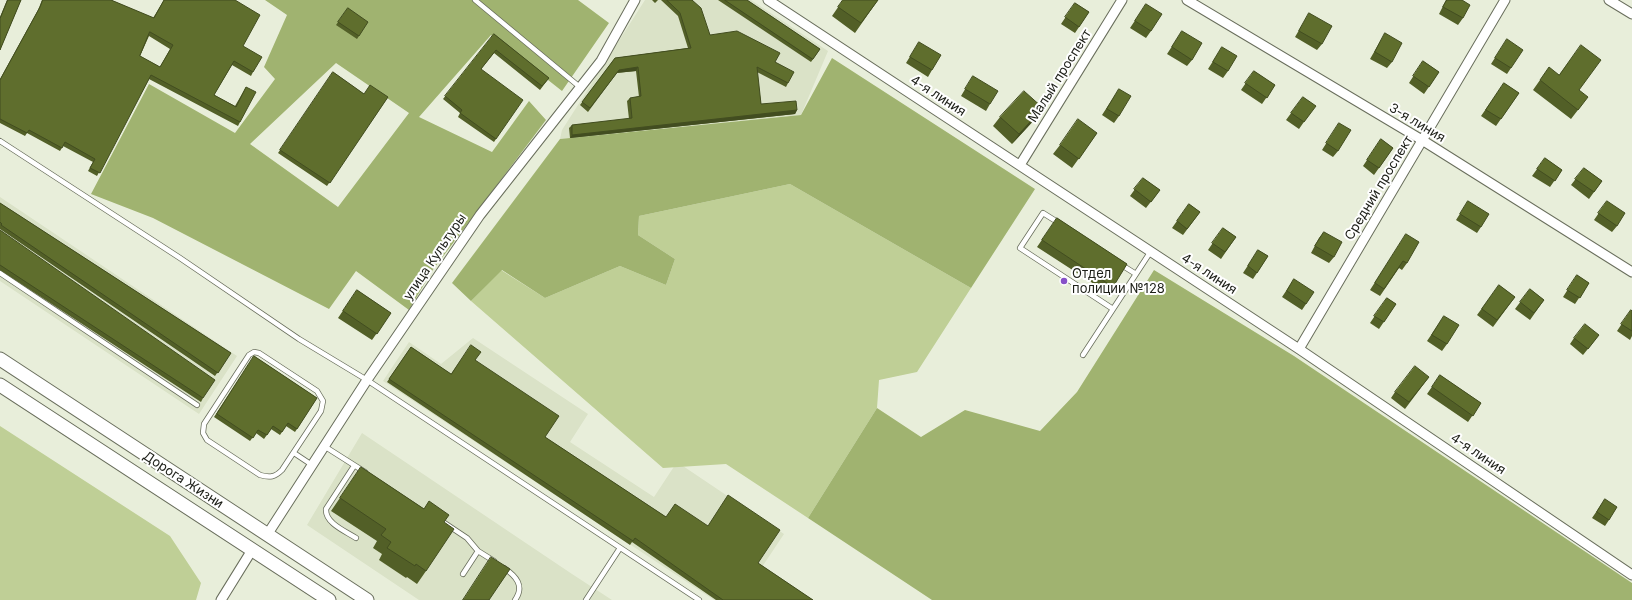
<!DOCTYPE html>
<html>
<head>
<meta charset="utf-8">
<style>
  body { margin:0 }
  canvas { display:block; background:#e8eeda }
</style>
</head>
<body>
<canvas width="1632" height="600"></canvas>
<script>
const context = document.querySelector('canvas').getContext('2d');
context.lineJoin = 'round';
function fill(path, color) { context.fillStyle = color; context.fill(path, 'evenodd'); }
function trace(path, color, width, dash) { context.strokeStyle = color; context.lineWidth = width; context.lineCap = dash ? 'butt' : 'round'; context.setLineDash(dash || []); context.stroke(path); }
function label(font, color, halo, rows, align = 'center') {
  context.font = font + ' Inter,sans-serif'; context.lineWidth = 4; context.setLineDash([]); context.textBaseline = 'middle'; context.strokeStyle = halo; context.fillStyle = color; for (const [text, x, y, turn = 0] of rows) {
    context.save(); context.translate(x, y); context.rotate((+turn || 0) * Math.PI / 180); context.textAlign = isNaN(turn) ? turn : align; if (halo) context.strokeText(text, 0, 0); context.fillText(text, 0, 0); context.restore();
  }
}
fill(new Path2D(`
  M645,0H751L828,51L801,115L560,139L562,130Z
  M0,197L237,356L199,414L0,281Z
  M473,338L588,414L570,442L654,497L677,462L784,534L762,567L812,600H714L383,381L409,342L441,364Z
  M362,433L572,574L612,600H419L307,525Z`), '#dae2c7');
fill(new Path2D(`
  M790,184L971,288L917,372L879,380L877,408L808,518L726,464L663,468L471,301L501,270L545,298L620,266L666,285L675,259L638,235L639,216Z
  M0,426L170,536L201,583L196,600H0Z`), '#bfcf96');
fill(new Path2D(`
  M265,0H578L609,23L562,91L491,35L419,117L492,152L529,101L546,120L432,271L409,310L356,271L329,309L153,218L91,194L149,84L235,133L275,79L264,67L287,15ZM336,63L409,113L338,207L250,144Z
  M832,58L1035,189L971,288L790,184L639,216L638,235L675,259L666,285L620,266L545,298L502,270L471,301L452,283L560,139L801,115Z
  M1154,270L1294,356L1632,583V600H932L808,518L877,408L921,437L965,410L1040,431L1077,392Z`), '#a0b370');
const service = new Path2D(`
  M475,0L581,88
  M0,141L180,258L299,339L367,380L699,600
  M1059,223L1043,213L1020,248L1113,309
  M1120,264L1136,274
  M0,273L197,405
  M254,352L259,353L317,391L323,401L321,411L282,470C275,477 270,478 260,475L207,440L203,433L204,424L249,355Z
  M1083,355L1151,251
  M324,446L365,472
  M294,453L312,465
  M354,466L326,509C325,523 345,531 356,538
  M440,520L467,538L478,551L494,561
  M504,568C516,576 525,586 515,600
  M463,574L478,551
  M586,600L620,548`);
const minor = new Path2D(`
  M768,0L1299,349L1632,575
  M1187,0L1422,140L1632,272
  M1609,0L1632,14
  M1020,165L1122,0
  M1299,349L1505,0
  M267,535L367,380L480,215L601,61L635,0
  M221,600L252,550`);
const secondary = new Path2D(`
  M0,359L367,600
  M0,385L329,600`);
trace(service, '#696e5c', 6);
trace(minor, '#696e5c', 11);
trace(secondary, '#696e5c', 15);
trace(service, '#fff', 4.5);
trace(minor, '#fff', 9);
trace(secondary, '#fff', 13);
fill(new Path2D(`
  M7,0H21L0,50V17Z
  M42,0H111L153,18L164,0H235L243,46L253,72L251,76L232,65L214,95L235,106L246,87L240,122L238,126L149,79L97,176L88,171L93,162L63,146L60,151L27,133L25,136L0,123V79L38,10ZM149,36L170,49L160,67L140,56Z
  M652,0H658L655,3Z
  M661,0H692L710,35L775,62L788,83L786,87L757,72L761,104L797,110L795,114L570,138L569,128L572,125L629,119L627,101L630,98L639,97L636,71L616,73L588,112L580,105L615,58L688,48L678,16Z
  M718,0H747L820,49L811,62Z
  M843,0H878L855,33L832,16Z
  M1446,0H1462L1463,18L1458,25L1439,14Z
  M1075,3L1089,12L1075,33L1061,24Z
  M1146,4L1151,31L1146,38L1130,28Z
  M348,8L359,36L357,39L336,25Z
  M1309,13L1322,44L1317,50L1295,37L1305,20Z
  M1182,31L1192,60L1187,66L1167,54Z
  M1385,33L1392,62L1387,68L1370,59L1381,40Z
  M494,34L549,78L540,90L494,53L481,69L496,139L494,142L458,117L460,113L443,99Z
  M1507,39L1511,68L1507,74L1491,64Z
  M919,42L932,70L928,77L906,63Z
  M1222,47L1228,71L1223,78L1208,69Z
  M1423,61L1439,72L1424,94L1409,83Z
  M1254,71L1275,85L1262,104L1241,90Z
  M333,72L364,94L388,97L327,186L278,153Z
  M973,76L990,104L986,111L961,96Z
  M1540,80L1580,91L1581,106L1571,119L1533,90Z
  M1504,83L1519,93L1496,126L1481,116Z
  M1119,89V116L1114,123L1102,115Z
  M1303,97L1315,106L1299,129L1286,120Z
  M1043,108L1036,118L1012,144L993,126L1000,117Z
  M1339,123L1338,151L1333,157L1322,150Z
  M1097,133L1072,168L1053,154L1060,145Z
  M1381,139L1393,148L1374,175L1363,166Z
  M1545,158L1562,170L1550,187L1532,176Z
  M1584,168L1602,181L1589,199L1571,185Z
  M1143,178L1160,190L1146,208L1130,196Z
  M1468,201L1481,227L1477,233L1456,220Z
  M1607,201L1617,226L1612,232L1594,220Z
  M0,203L231,353L215,376L0,229Z
  M1189,204L1200,212L1183,235L1172,228Z
  M1057,218L1127,264L1108,293L1037,247Z
  M1223,228L1236,237L1221,259L1208,250Z
  M0,230L203,398L201,402L0,270Z
  M1324,232L1334,257L1329,263L1311,253L1319,238Z
  M1406,234L1407,263L1402,270L1399,268L1380,296L1370,290Z
  M1258,250L1268,256L1253,279L1243,273Z
  M1577,275L1589,283L1575,304L1563,297Z
  M1294,279L1306,304L1302,310L1282,297Z
  M1499,285L1515,297L1493,327L1477,315Z
  M1530,289L1544,300L1530,320L1515,309Z
  M357,290L391,313L372,340L338,318Z
  M1387,298L1396,304L1379,329L1370,323Z
  M1631,310L1632,311V336L1630,340L1617,331Z
  M1444,316L1447,344L1442,351L1427,341Z
  M1599,335L1583,355L1570,344L1574,338Z
  M411,347L451,374L475,360L545,437L666,517L758,563L813,600H716L632,542L630,545L387,382Z
  M254,356L317,398L295,432L286,426L280,435L271,429L264,439L256,433L250,441L214,417Z
  M1440,375L1481,403L1468,422L1427,394Z
  M1429,377L1405,409L1391,398L1395,392Z
  M361,467L444,522L426,571L417,584L407,577L406,578L379,560L382,554L373,548L377,541L331,511Z
  M1605,499L1609,520L1605,526L1592,518Z`), '#525f27');
fill(new Path2D(`
  M638,67L636,71L616,73L588,112L619,70Z
  M1043,108L1036,118L1012,144L1019,134Z
  M797,110L795,114L570,138L572,135Z`), '#424d20');
const building = new Path2D(`
  M8,0H21L0,50V19Z
  M43,0H111L154,18L164,0H235L260,15L243,46L262,57L253,72L234,61L214,95L236,107L246,87L256,92L240,122L151,75L100,173L90,168L95,159L65,142L62,148L29,130L27,133L0,119V80L40,7ZM150,32L173,45L160,67L140,56Z
  M667,0H692L701,8L710,35L737,31L780,53L775,62L794,72L788,83L757,67L761,104L796,101L797,110L572,135V125L632,118L630,98L641,96L638,67L619,70L590,108L582,102L615,58L691,48L680,13Z
  M725,0H747L820,49L813,59Z
  M843,0H878L861,23L838,7Z
  M1447,0H1462L1470,5L1463,18L1443,7Z
  M1075,3L1089,12L1079,27L1065,17Z
  M1146,4L1162,14L1151,31L1135,21Z
  M348,8L368,22L359,36L338,22Z
  M1309,13L1332,26L1322,44L1299,31Z
  M1182,31L1202,43L1192,60L1172,47Z
  M1385,33L1402,43L1392,62L1375,52Z
  M494,34L549,78L542,86L496,50L481,69L523,100L496,139L460,113L462,110L445,96Z
  M1507,39L1523,50L1511,68L1495,58Z
  M919,42L941,55L932,70L910,57Z
  M1581,45L1601,60L1579,90L1588,97L1578,110L1540,80L1549,67L1559,75Z
  M1222,47L1237,56L1228,71L1213,62Z
  M1423,61L1439,72L1429,87L1413,76Z
  M1254,71L1275,85L1267,98L1245,83Z
  M333,72L364,94L370,85L388,97L330,183L280,150Z
  M973,76L998,91L990,104L965,89Z
  M1504,83L1519,93L1501,119L1486,110Z
  M1119,89L1131,96L1119,116L1107,109Z
  M1024,91L1043,108L1019,134L1000,117Z
  M1303,97L1316,106L1304,122L1291,113Z
  M1078,119L1097,133L1079,159L1060,145Z
  M1339,123L1351,130L1338,151L1326,143Z
  M1381,139L1393,148L1379,168L1367,160Z
  M1545,158L1562,170L1555,181L1537,169Z
  M1584,168L1602,181L1594,192L1575,179Z
  M1143,178L1160,190L1151,202L1134,189Z
  M1468,201L1489,214L1481,227L1460,214Z
  M1607,201L1625,213L1617,226L1598,213Z
  M0,203L231,353L218,373L1,225L2,224L0,222Z
  M1189,204L1200,212L1187,229L1177,221Z
  M1057,218L1127,264L1113,287L1042,240Z
  M1223,228L1236,237L1225,252L1212,243Z
  M0,230L215,380L203,398L0,265Z
  M1324,232L1342,242L1334,257L1315,246Z
  M1406,234L1419,242L1407,263L1403,261L1384,289L1375,283Z
  M1258,250L1268,256L1257,273L1248,266Z
  M1577,275L1589,283L1580,298L1567,290Z
  M1294,279L1314,292L1306,304L1287,291Z
  M1499,285L1515,297L1497,320L1482,309Z
  M1530,289L1544,300L1534,313L1520,302Z
  M357,290L391,313L377,334L343,311Z
  M1387,298L1396,304L1384,322L1374,316Z
  M1631,310L1632,311V331L1621,324Z
  M1444,316L1459,325L1447,344L1432,335Z
  M1585,324L1599,335L1588,349L1574,338Z
  M471,345L481,352L475,360L559,416L545,437L666,517L675,504L708,526L728,495L780,530L758,563L813,600H723L635,538L633,541L389,379L411,347L451,374Z
  M254,356L317,398L297,429L288,423L282,432L273,426L267,435L258,430L253,438L217,414Z
  M1415,366L1429,377L1409,402L1395,392Z
  M1440,375L1481,403L1473,416L1432,387Z
  M361,467L424,509L429,501L449,515L444,522L454,529L426,571L416,564L415,566L387,548L391,542L381,535L386,529L340,498Z
  M1605,499L1617,507L1609,520L1597,512Z
  M491,557L510,569L489,600H463Z`);
fill(building, '#5f6e2d');
trace(building, '#424d20', 1);
for (const [x, y, r, color] of [
  [1064,281,4,"#8650c8"]
]) { const dot = new Path2D(); dot.arc(x, y, r, 0, 2 * Math.PI); context.fillStyle = color; context.fill(dot); trace(dot, '#fff', 1.5); }
label('13px', '#1d1f18', '#fff', [
  ["Малый проспект",1060,76,-58],
  ["4-я линия",938,96,33],
  ["3-я линия",1417,123,31],
  ["Средний проспект",1379,188,-59],
  ["улица Культуры",435,257,-56],
  ["4-я линия",1209,274,33],
  ["4-я линия",1478,454,34],
  ["Дорога Жизни",183,480,33]
]);
label('13px', '#1d1f18', '#fff', [
  ["Отдел",1072,274],
  ["полиции №128",1072,289]
], 'left');
</script>
</body>
</html>
